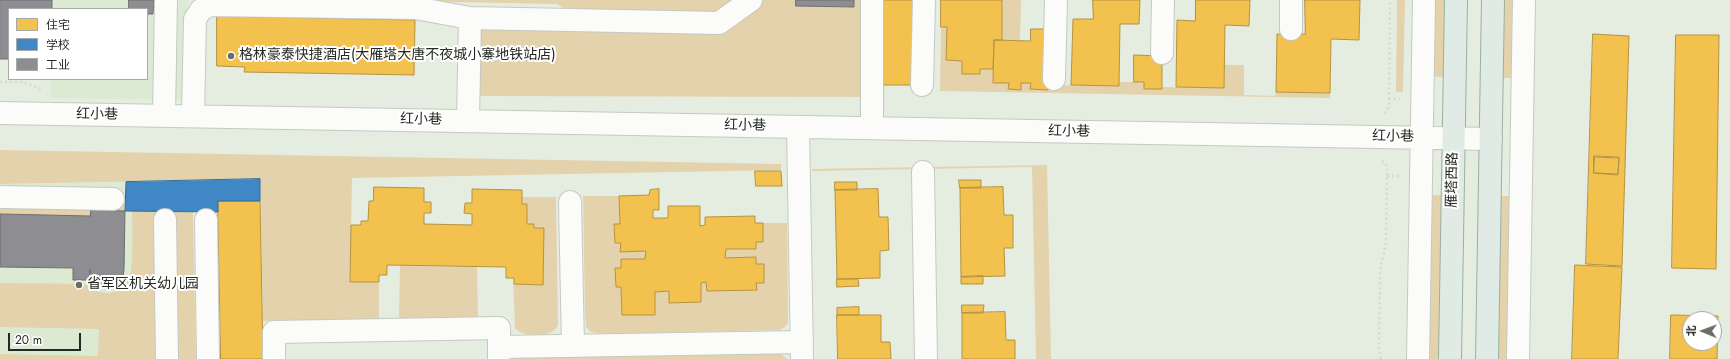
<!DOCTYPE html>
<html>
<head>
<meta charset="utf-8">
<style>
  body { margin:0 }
  #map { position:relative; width:1730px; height:359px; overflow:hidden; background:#e5ede1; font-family:Jost,"Noto Sans SC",sans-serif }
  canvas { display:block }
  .legend { position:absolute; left:8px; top:8px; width:140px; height:72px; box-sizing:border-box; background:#fff; border:1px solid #a7a9a6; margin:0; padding:5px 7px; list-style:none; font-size:12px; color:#242921 }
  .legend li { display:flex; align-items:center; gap:8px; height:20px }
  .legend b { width:20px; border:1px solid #a7a9a6 }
  .north { position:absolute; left:1682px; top:311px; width:40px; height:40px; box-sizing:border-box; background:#fff; border:1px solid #a7a9a6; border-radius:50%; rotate:271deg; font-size:11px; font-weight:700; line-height:16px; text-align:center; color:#242921 }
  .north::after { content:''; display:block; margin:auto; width:14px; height:18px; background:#686e64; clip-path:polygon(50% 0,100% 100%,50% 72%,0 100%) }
  .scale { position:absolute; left:8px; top:333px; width:73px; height:18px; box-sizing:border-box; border:2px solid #242921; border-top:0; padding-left:5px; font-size:12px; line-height:14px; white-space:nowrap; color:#242921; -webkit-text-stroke:3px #fff; paint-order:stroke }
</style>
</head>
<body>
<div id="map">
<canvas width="1730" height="359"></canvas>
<ul class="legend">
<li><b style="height:11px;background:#f2c14e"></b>住宅</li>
<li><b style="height:11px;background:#3f88c5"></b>学校</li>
<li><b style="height:11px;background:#8d8d92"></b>工业</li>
</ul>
<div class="north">北</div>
<div class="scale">20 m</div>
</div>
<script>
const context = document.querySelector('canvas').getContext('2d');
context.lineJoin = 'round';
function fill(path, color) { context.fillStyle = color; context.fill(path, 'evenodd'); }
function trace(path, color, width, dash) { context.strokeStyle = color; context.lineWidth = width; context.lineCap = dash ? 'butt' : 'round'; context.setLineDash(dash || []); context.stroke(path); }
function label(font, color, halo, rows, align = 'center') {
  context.font = font + ' Jost,"Noto Sans SC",sans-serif'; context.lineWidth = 4; context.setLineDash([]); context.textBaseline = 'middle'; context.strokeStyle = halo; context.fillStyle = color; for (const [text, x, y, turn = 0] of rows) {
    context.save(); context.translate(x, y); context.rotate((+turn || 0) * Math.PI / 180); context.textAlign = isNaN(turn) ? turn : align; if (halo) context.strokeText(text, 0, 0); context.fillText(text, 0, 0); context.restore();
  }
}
fill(new Path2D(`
  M52,0H188L186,100L51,98V79H147V9H52Z
  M126,182V210L156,211L159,359H0V184Z`), '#dcead4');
fill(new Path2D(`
  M351,0H738L717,14L569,12L557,4Z
  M762,0H796V6L853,7L854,0H866L867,97L475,96L476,25L721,29Z
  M1002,0H1021L1020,40H1002Z
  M1397,0H1405L1403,92H1396Z
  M1430,0H1446L1445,77L1429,76Z
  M1503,0H1519L1517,78H1501Z
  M941,27H947L946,60L962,61V74H979L980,69H993L1009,83V89L1021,90V83H1031V89L1048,90V85L1119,86V82H1144V89H1161L1162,87L1223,88L1224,65H1244V95L1275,96L1276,92L1330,93V98L940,91Z
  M0,150L781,164V170L352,178L350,281L379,282V319L263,321L260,179L0,184Z
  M1047,165L1051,359H1036L1032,167L812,171V169Z
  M1427,195H1443L1440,359H1424Z
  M583,196H619L620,224H614L615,243H621L620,251H646L645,259H621V268H615L616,287H621L622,315L655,314V292L669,291L670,303L701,302V283L706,282L707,291L756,290V283L764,282L763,264H756V257L725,258L726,249H756V242H763V223H787L788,316V323L785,327L779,330L608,334L591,332L586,327L585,315Z
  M1499,196H1515L1512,359H1497Z
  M522,197H556L558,325C554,338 522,338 515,328L513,278L514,284L542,285L534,224H527V204H522Z
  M0,203L126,205L125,211L91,210L90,216L0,214Z
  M132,211H156L159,359H0V354L98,356L99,329L0,327V283L88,284C95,290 102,294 110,293C119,291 126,286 129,278C134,268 132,225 132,211Z
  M173,211L193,212L196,359H176Z
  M400,266L477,267L478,317L399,318Z
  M780,353L787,359H515V358Z`), '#e4d2ac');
const homes = new Path2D(`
  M878,0H916V85H877Z
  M941,0H1002V40H994L993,69H980V74H962V61L946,60L947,27H941Z
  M1093,0H1140L1139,24H1120L1119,86L1071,85L1073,19H1093Z
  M1196,0H1250L1249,26L1225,25L1224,88L1176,87L1177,20L1195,21Z
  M1305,0H1360L1359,40L1331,39L1330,93L1276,92L1277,34H1305Z
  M217,16L415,20L414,75L244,72L245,67L217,66Z
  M1031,29H1049L1048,90L1030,89L1031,83H1021V90L1008,89L1009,83H993L994,40L1030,41Z
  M1593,34L1629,36L1622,266L1586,264ZM1594,156L1619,157L1618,175L1594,173Z
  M1676,35H1719L1716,269L1672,268Z
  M1134,55L1162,56V89H1144V82H1134Z
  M1595,157L1619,158L1618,174L1594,173Z
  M755,171H781L782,186H756Z
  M959,180H981V188H960Z
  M835,182H857V190H835Z
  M374,187L424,188V202H431V213H424V224L472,225V214L464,213L465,203H472V189L522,190V204H527V224H534V228H544L543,285L514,284V278H506V267L387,265V275H379V282H350L351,225H361V221H368L369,201H373Z
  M1003,187L1004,215H1013V248H1004L1005,276L961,277L960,188Z
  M659,189V210H653V218H668V206H700V226L705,225V217L755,216V223H763V242H756V249H726L725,258L756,257V264H764V283H756L757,290L707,291L706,282L701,283V302L669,303V291L655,292V315H622L621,287H616L615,268H621V259H645L646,251L620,252L621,243H615L614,224H620L619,196L649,195L650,190Z
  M878,189L879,217H888L889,250L880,251V278L837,279L835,190Z
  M218,201H260L263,359H221Z
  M1575,265L1622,267L1618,359H1572Z
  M983,276V284H961V277Z
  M837,279H858L859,286L837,287Z
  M962,305H984L983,313H962Z
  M859,307V315H837V308Z
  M1005,312L1006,340H1015V359H962V313Z
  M837,315H881V342H890L891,359H838Z
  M1671,315L1718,316L1717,359H1670ZM1690,319H1714V343H1690Z`);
fill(homes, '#f2c14e');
trace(homes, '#b49340', 1);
const schools = new Path2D(`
  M260,179V201H218V212L125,211L126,182Z`);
fill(schools, '#3f88c5');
trace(schools, '#376c94', 1);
const industry = new Path2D(`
  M0,0H52V9H9V59H0Z
  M129,0H154L153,14H147V9H129Z
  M796,0H854V7L796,6Z
  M91,210L125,211L124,270L123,276L114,286L107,287L100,285L91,276L90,269L89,280H73V268L0,267V214L90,216Z`);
fill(industry, '#8d8d92');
trace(industry, '#6e6f70', 1);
const minor = new Path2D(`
  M1291,29V0
  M1162,53L1163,0
  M1054,79L1056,0
  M922,85L924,0
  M0,113L1491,139
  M164,116L166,0
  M193,116L195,19L201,10L210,5L415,8L470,18L719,23L751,0
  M468,121L470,18
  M798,127L802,359
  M872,128V0
  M923,172L926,359
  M0,197L113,199
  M570,202L573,346
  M165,220L167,359
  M206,220L208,359
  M274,359V332L499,328V347
  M499,359V347L802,342
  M1418,359L1424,0
  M1518,359L1524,0`);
const major = new Path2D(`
  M1450,359L1456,0
  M1487,359L1493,0`);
trace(minor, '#c4cac0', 24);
trace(major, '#9aafa2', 24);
trace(new Path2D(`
  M0,82H21L42,89
  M1389,99H1400
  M1384,113L1388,108L1389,104L1390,0
  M1382,161L1386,164L1387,170
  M1387,176H1399
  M1381,359L1379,348L1380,271L1386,243L1387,170`), '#d6d8d4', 2.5, [2, 3]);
trace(minor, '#fbfcfa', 22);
trace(major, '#e0ebe5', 22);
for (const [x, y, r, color] of [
  [231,56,4,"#686e64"],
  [79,285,4,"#686e64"]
]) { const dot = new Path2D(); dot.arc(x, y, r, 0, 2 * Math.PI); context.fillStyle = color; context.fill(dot); trace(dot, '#fff', 1.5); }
label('14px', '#242921', '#fff', [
  ["格林豪泰快捷酒店(大雁塔大唐不夜城小寨地铁站店)",239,56],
  ["省军区机关幼儿园",87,285]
], 'left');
label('14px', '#242921', '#fff', [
  ["红小巷",97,115,1],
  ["红小巷",421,120,1],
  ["红小巷",745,126,1],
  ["红小巷",1069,132,1],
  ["红小巷",1393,137,1],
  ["雁塔西路",1453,180,-89]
]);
</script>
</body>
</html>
